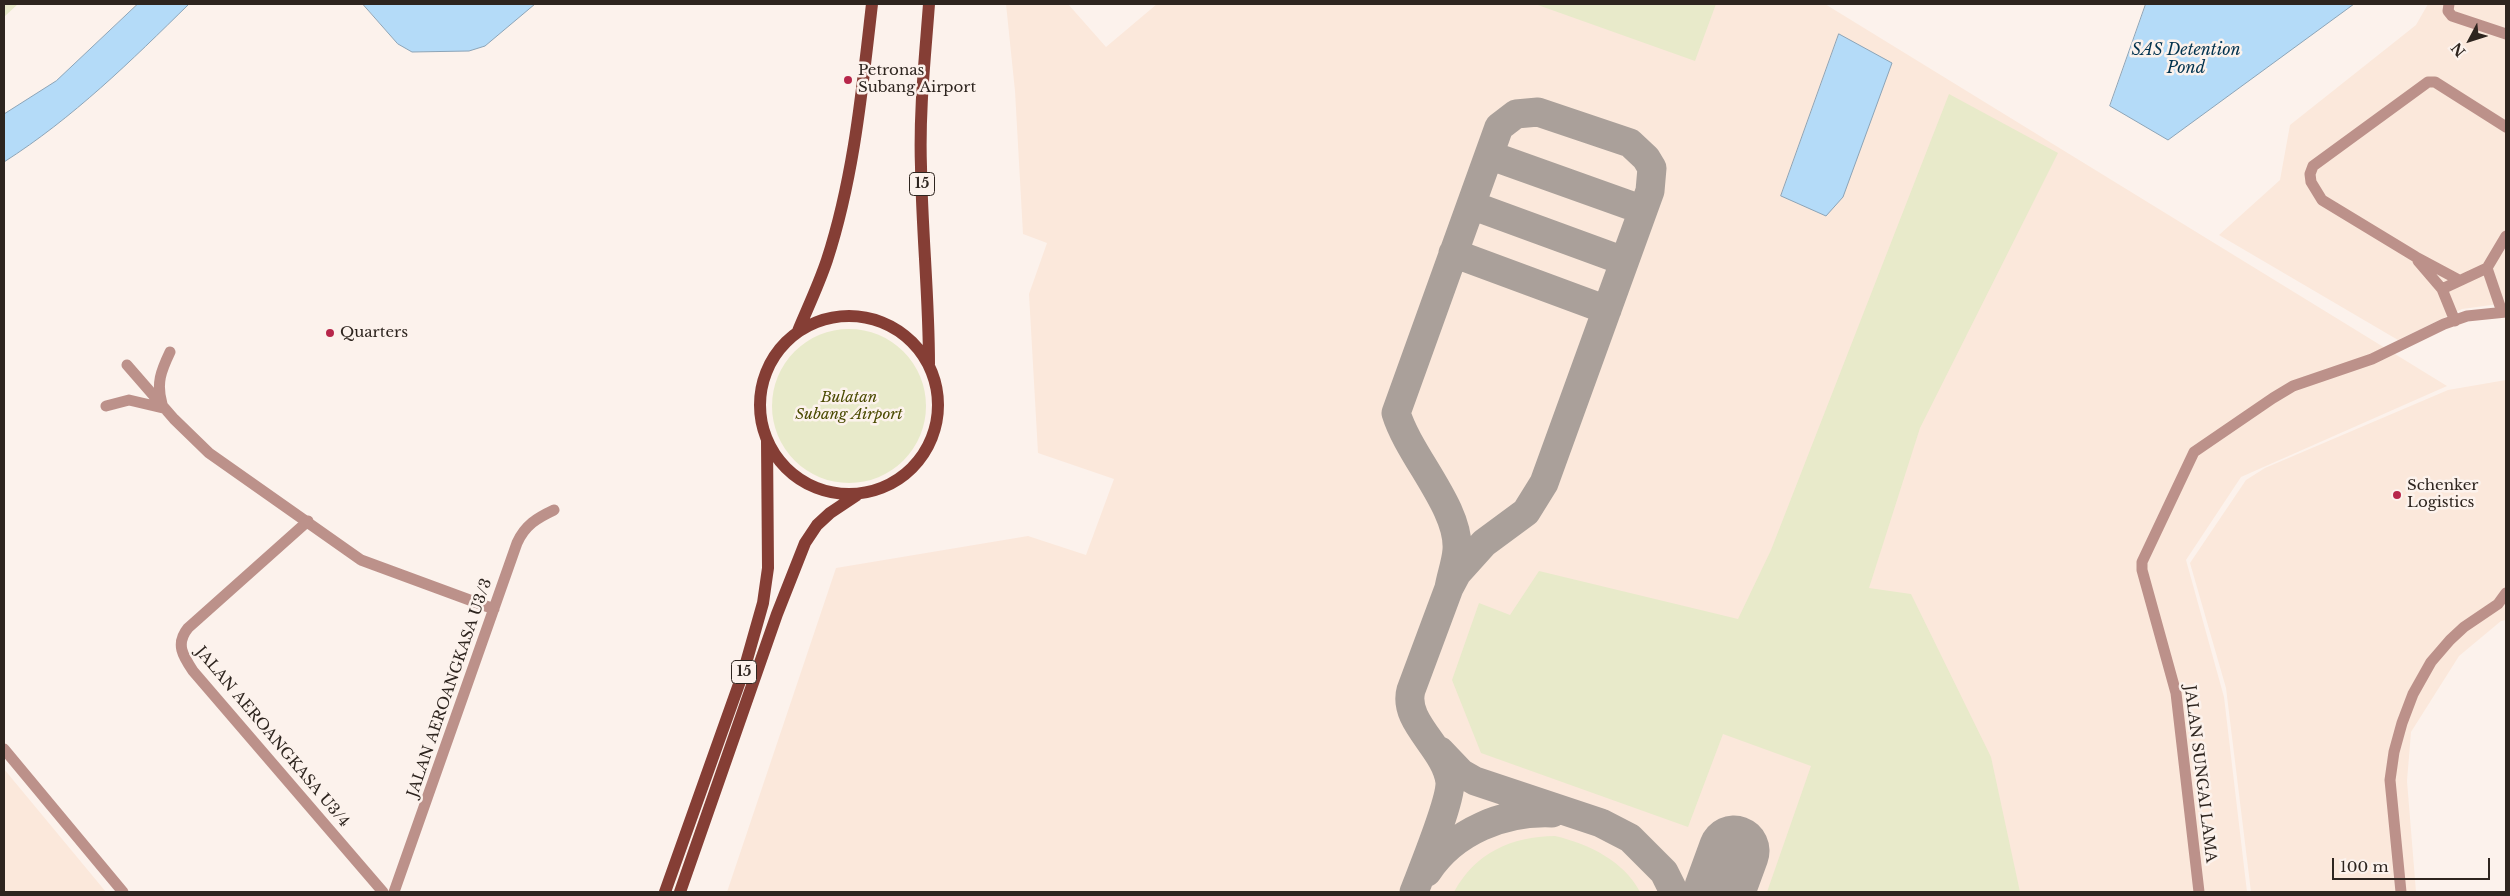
<!DOCTYPE html>
<html>
<head>
<meta charset="utf-8">
<style>
  body { margin:0 }
  #map { position:relative; width:2510px; height:896px; overflow:hidden; background:#fcf2ec; font-family:"Libre Baskerville",serif }
  canvas { display:block }
  .frame { position:absolute; inset:0; border:5px solid #2e251f; pointer-events:none }
  .north { position:absolute; left:2445px; top:15px; width:50px; height:50px; -webkit-text-stroke:4px #fcf2ec; paint-order:stroke; rotate:230deg; font-size:14px; font-weight:700; line-height:20px; text-align:center; color:#2e251f }
  .north::after { content:''; display:block; margin:auto; width:18px; height:22px; background:#2e251f; clip-path:polygon(50% 0,100% 100%,50% 72%,0 100%) }
  .scale { position:absolute; left:2332px; top:858px; width:158px; height:22px; box-sizing:border-box; border:2px solid #2e251f; border-top:0; padding-left:6px; font-size:15px; line-height:18px; white-space:nowrap; color:#2e251f; -webkit-text-stroke:4px #fcf2ec; paint-order:stroke }
</style>
</head>
<body>
<div id="map">
<canvas width="2510" height="896"></canvas>
<div class="frame"></div>
<div class="north">N</div>
<div class="scale">100 m</div>
</div>
<script>
const context = document.querySelector('canvas').getContext('2d');
context.lineJoin = 'round';
function fill(path, color) { context.fillStyle = color; context.fill(path, 'evenodd'); }
function trace(path, color, width, dash) { context.strokeStyle = color; context.lineWidth = width; context.lineCap = dash ? 'butt' : 'round'; context.setLineDash(dash || []); context.stroke(path); }
function label(font, color, halo, rows, align = 'center') {
  context.font = font + ' "Libre Baskerville",serif'; context.lineWidth = 5; context.setLineDash([]); context.textBaseline = 'middle'; context.strokeStyle = halo; context.fillStyle = color; for (const [text, x, y, turn = 0] of rows) {
    context.save(); context.translate(x, y); context.rotate((+turn || 0) * Math.PI / 180); context.textAlign = isNaN(turn) ? turn : align; if (halo) context.strokeText(text, 0, 0); context.fillText(text, 0, 0); context.restore();
  }
}
fill(new Path2D(`
  M1006,4H1068L1106,47L1157,4H1825L2447,386L2241,477L2186,560L2224,697L2247,892H727L836,568L1028,536L1086,555L1114,479L1038,453L1029,294L1047,243L1023,234L1015,91Z
  M2428,4H2506V303L2462,309L2398,340L2219,235L2280,180L2290,125L2416,25Z
  M2506,380V620L2501,621L2459,656L2411,732L2407,781L2416,892H2251L2226,688L2190,563L2246,480L2265,468L2448,390Z
  M4,769L106,892H4Z`), '#fbe8db');
fill(new Path2D(`
  M4,4H18L4,17Z
  M1535,4H1716L1695,61Z
  M1949,94L2058,153L1920,428L1869,588L1911,594L1991,757L2020,892H1767L1811,766L1723,734L1688,827L1481,753L1452,680L1479,603L1510,615L1539,571L1738,619L1771,550Z
  M772 406a77 77 0 1 1 154 0a77 77 0 1 1-154 0Z
  M1555,836C1589,844 1624,861 1640,892H1454C1476,852 1511,837 1555,836Z`), '#e8eaca');
const water = new Path2D(`
  M138,4H189C131,61 73,118 4,162V114L56,81Z
  M363,4H535L485,46L469,51L412,52L398,44Z
  M2146,4H2354L2168,140L2110,106Z
  M1839,34L1892,63L1843,197L1826,216L1781,196Z`);
fill(water, '#b4dbf8');
trace(water, '#8ca4b7', 1);
trace(new Path2D(`
  M1489,155L1643,210
  M1471,205L1624,261
  M1453,253L1607,310
  M1440,751L1461,773L1475,781L1601,823L1630,838L1664,872L1674,892
  M1427,872C1454,831 1504,811 1552,813
  M1414,892C1422,871 1451,801 1450,782C1446,748 1402,722 1411,690L1449,588L1457,573L1484,543L1526,512L1544,483L1650,191L1652,168L1646,158L1630,143L1538,112L1516,114L1499,127L1396,413C1409,456 1460,508 1457,550C1456,563 1451,576 1449,588`), '#aaa09a', 29);
trace(new Path2D(`
  M1719,892L1734,851`), '#aaa09a', 71);
trace(new Path2D(`
  M2449,4L2448,11L2452,16L2506,34
  M2418,261L2442,289
  M2487,268L2506,236
  M2459,280L2416,257L2322,200L2311,182L2310,174L2313,166L2428,82H2435L2506,127
  M2455,321L2442,289L2487,268L2502,312
  M127,365L174,419L209,453L361,560L494,609
  M162,404C156,383 161,371 170,352
  M106,406L129,400L163,408
  M308,521L188,628C175,644 183,656 193,671L383,892
  M4,749L123,892
  M394,892L517,543C525,525 537,518 554,510
  M2199,892L2176,693L2142,570V562L2194,452L2273,398L2293,386L2372,359L2444,324L2467,316L2506,312
  M2401,892L2390,780L2394,752L2402,723L2413,694L2431,662L2450,640L2464,627L2498,604L2506,593`), '#bc918a', 11);
trace(new Path2D(`
  M929,4C925,58 919,112 921,167C922,233 929,298 929,364
  M760 405a89 89 0 1 1 178 0a89 89 0 1 1-178 0Z
  M798,331C808,307 819,284 827,260C854,177 862,90 872,4
  M665,892L744,670L763,603L768,568L767,441
  M680,892L777,614L805,543L817,525L830,513L857,495`), '#853e35', 12);
for (const [x, y, r, color] of [
  [848,80,5,"#b7264a"],
  [330,333,5,"#b7264a"],
  [2397,495,5,"#b7264a"]
]) { const dot = new Path2D(); dot.arc(x, y, r, 0, 2 * Math.PI); context.fillStyle = color; context.fill(dot); trace(dot, '#fcf2ec', 2); }
for (const [x, y, w] of [
  [922,184,25],
  [744,672,25]
]) { const box = new Path2D(); box.roundRect(x - w / 2, y - 11.5, w, 23, 4); context.fillStyle = '#fcf2ec'; context.fill(box); trace(box, '#2e251f', 1); }
label('bold 14px', '#2e251f', null, [
  ["15",922,184],
  ["15",744,672]
]);
label('15px', '#2e251f', '#fcf2ec', [
  ["Petronas",858,71],
  ["Subang Airport",858,88],
  ["Quarters",340,333],
  ["Schenker",2407,486],
  ["Logistics",2407,503]
], 'left');
label('italic 15px', '#4a4a00', '#fcf2ec', [
  ["Bulatan",849,398],
  ["Subang Airport",849,415]
]);
label('15px', '#2e251f', '#fcf2ec', [
  ["JALAN AEROANGKASA U3/3",450,688,-71],
  ["JALAN AEROANGKASA U3/4",272,737,50],
  ["JALAN SUNGAI LAMA",2200,774,83]
]);
label('italic 16px', '#00324e', '#fcf2ec', [
  ["SAS Detention",2186,50],
  ["Pond",2186,68]
]);
</script>
</body>
</html>
